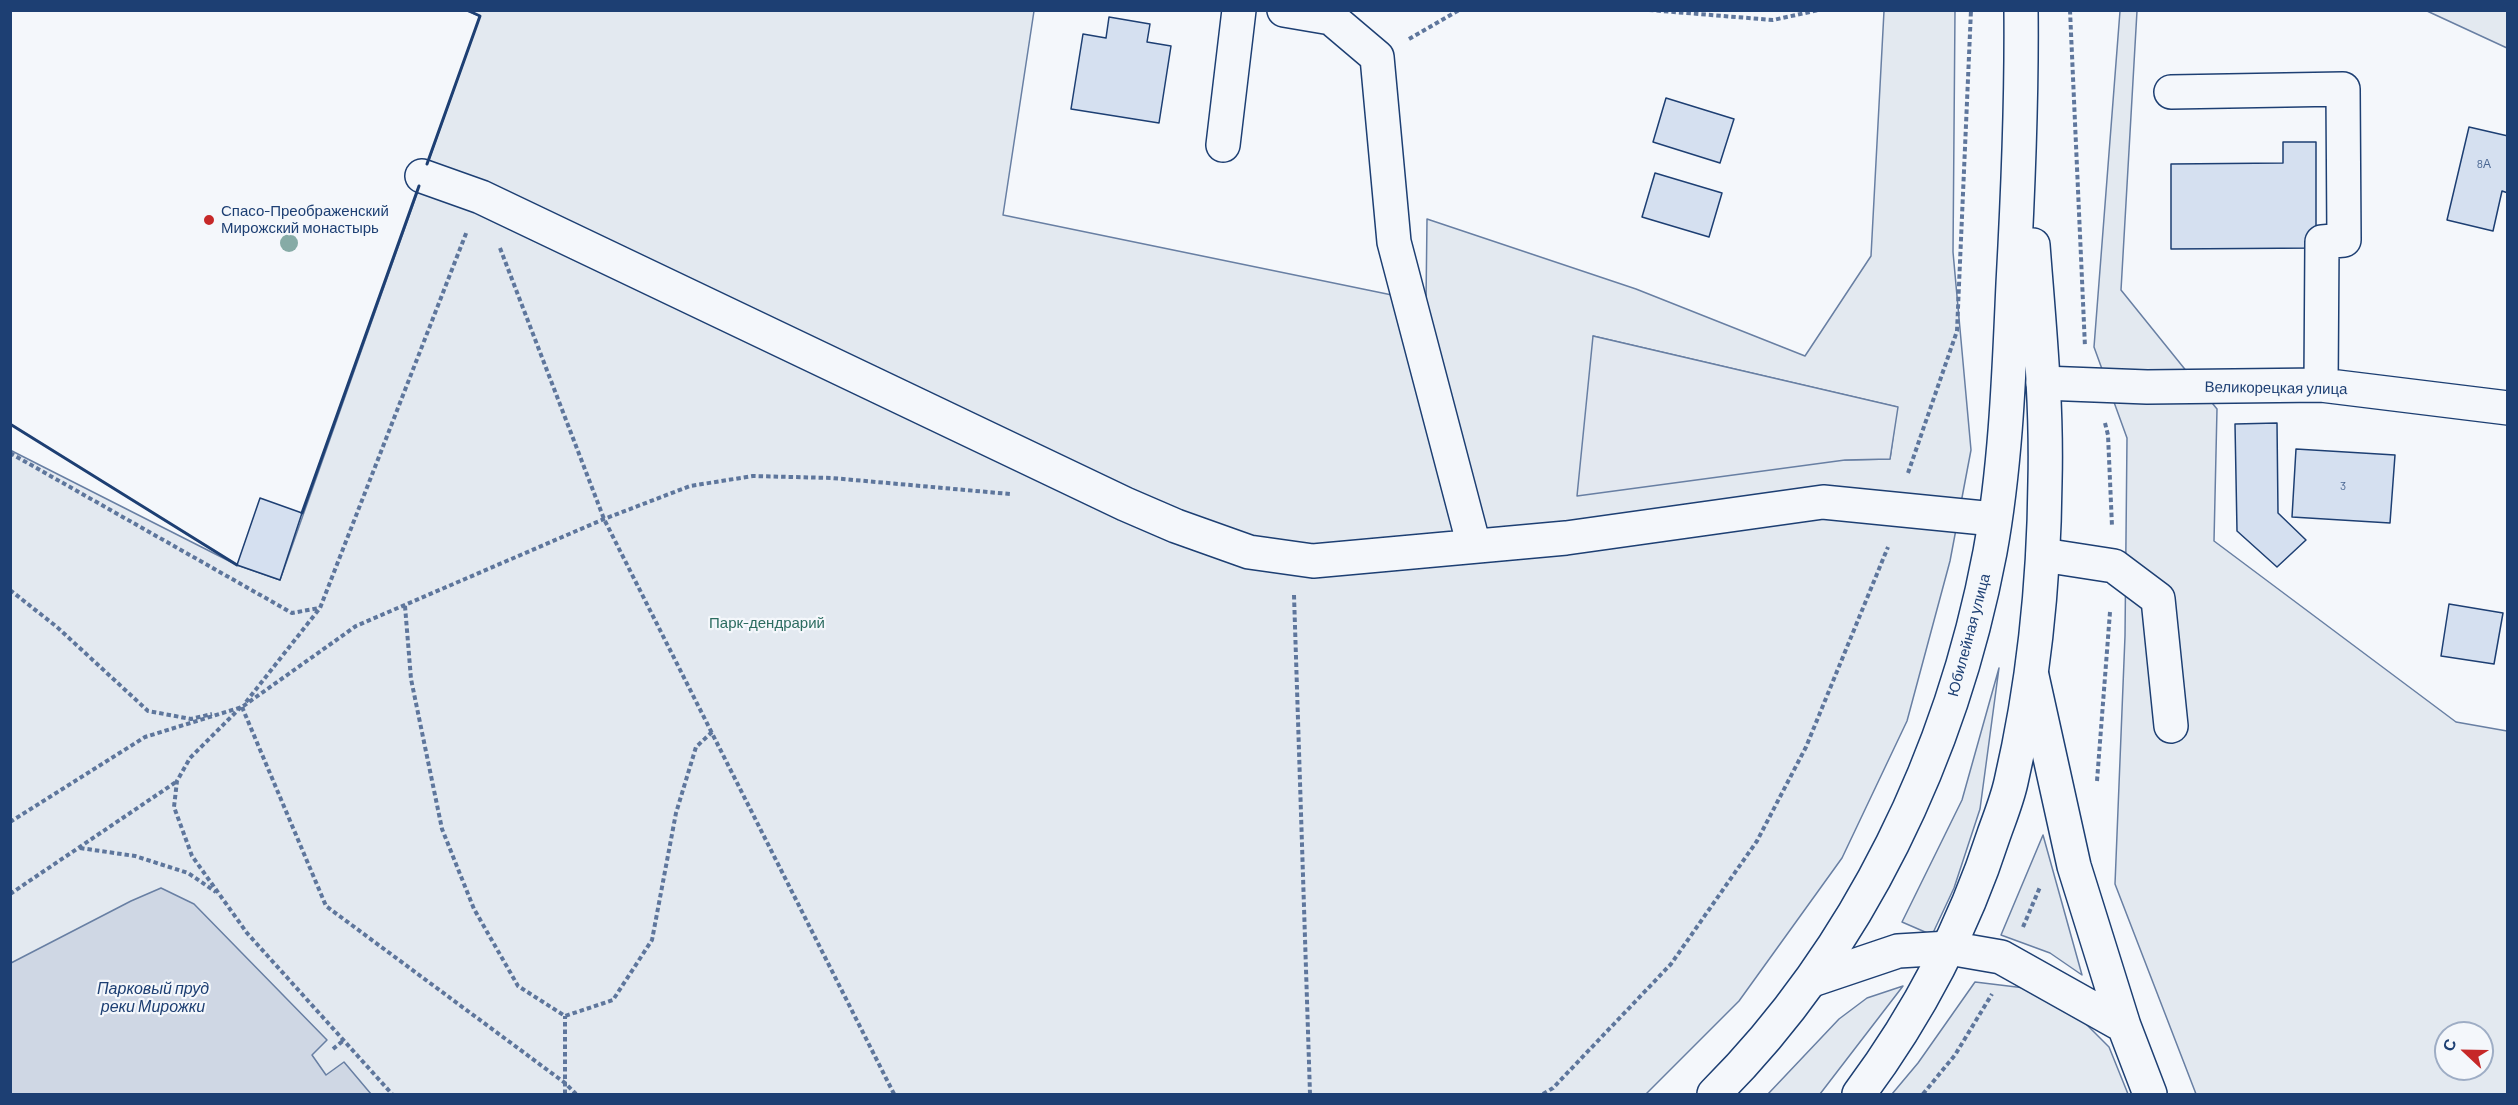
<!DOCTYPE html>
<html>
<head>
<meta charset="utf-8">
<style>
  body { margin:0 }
  #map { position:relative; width:2518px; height:1105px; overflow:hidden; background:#f4f7fb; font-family:Barlow,sans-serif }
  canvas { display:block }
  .frame { position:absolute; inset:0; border:12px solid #1d3f73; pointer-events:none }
  .north { position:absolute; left:2434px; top:1021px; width:60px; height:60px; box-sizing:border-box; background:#f4f7fb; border:2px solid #9eadc5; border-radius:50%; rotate:292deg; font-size:16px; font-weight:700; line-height:24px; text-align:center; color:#1d3f73 }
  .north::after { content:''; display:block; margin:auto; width:21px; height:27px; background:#c62828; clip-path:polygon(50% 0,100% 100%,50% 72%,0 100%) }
</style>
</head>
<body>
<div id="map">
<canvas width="2518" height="1105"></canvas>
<div class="frame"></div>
<div class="north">С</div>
</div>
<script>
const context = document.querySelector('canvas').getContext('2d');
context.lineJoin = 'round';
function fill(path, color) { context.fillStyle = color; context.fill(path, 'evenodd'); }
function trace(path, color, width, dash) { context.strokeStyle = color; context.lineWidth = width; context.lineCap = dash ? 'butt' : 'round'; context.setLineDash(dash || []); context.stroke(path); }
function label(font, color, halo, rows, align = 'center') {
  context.font = font + ' Barlow,sans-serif'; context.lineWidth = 4.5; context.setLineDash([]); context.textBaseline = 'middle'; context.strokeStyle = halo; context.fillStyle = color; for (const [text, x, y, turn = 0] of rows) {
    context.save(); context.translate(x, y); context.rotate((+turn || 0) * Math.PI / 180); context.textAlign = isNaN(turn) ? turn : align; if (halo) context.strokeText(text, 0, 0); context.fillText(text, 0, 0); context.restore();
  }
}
const green = new Path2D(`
  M467,11H1034L1003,215L1426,302L1427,219L1636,289L1805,356L1871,256L1884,11H1955L1953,252L1971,450L1950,561L1907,721L1842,858L1739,1001L1646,1094H11L10,450L237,565L280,580L480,16ZM1593,336L1897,407L1890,459L1845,460Z
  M2120,11H2137L2121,290L2217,409L2214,541L2456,722L2507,731V1094H2196L2115,884L2125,636L2127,438L2094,347ZM2446,1033H2482V1069H2446Z
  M2427,11H2507V48Z
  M1999,668L1980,809L1954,888L1932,935L1902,922L1962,800Z
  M2043,835L2082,975L2050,953L2001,935Z
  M1975,982L2033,989L2075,1013L2109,1047L2128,1094H1892L1918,1063Z
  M1903,986L1820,1094H1768L1839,1019L1867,998Z`);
fill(green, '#e3e9f0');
trace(green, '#687fa3', 1.5);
const parking = new Path2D(`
  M1593,336L1898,407L1890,459L1845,460L1577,496Z`);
fill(parking, '#e3e8f0');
trace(parking, '#687fa3', 1.5);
const water = new Path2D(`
  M161,888L194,904L327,1040L312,1055L326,1075L344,1062L371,1094H11V963L131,901Z`);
fill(water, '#cfd7e4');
trace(water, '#687fa3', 1.5);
const building = new Path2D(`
  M1109,17L1150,24L1147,42L1171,46L1159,123L1071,109L1083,34L1106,38Z
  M1666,98L1734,119L1720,163L1653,142Z
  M2469,127L2508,136V193L2502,191L2493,231L2447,220Z
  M2283,142H2316V248L2171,249V164L2283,163Z
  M1655,173L1722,193L1709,237L1642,217Z
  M2277,423L2278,513L2306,540L2277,567L2237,531L2235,424Z
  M2296,449L2395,455L2390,523L2292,517Z
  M260,498L302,513L280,580L237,565Z
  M2449,604L2503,613L2494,664L2441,656Z`);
fill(building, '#d5e0f0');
trace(building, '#1d3f73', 1.5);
const minor = new Path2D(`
  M1284,10L1331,18L1377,57L1394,242L1474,546
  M2171,92L2343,89L2344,240L2322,242L2321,385
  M1223,145L1239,10
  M422,176L481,197L1125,504L1176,526L1249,552L1313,561L1566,538L1823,502L1994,519
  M2043,383L2147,387L2321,385L2508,408
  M2043,555L2114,566L2158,599L2171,726
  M2032,676L2074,866L2124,1026L2150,1094
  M1812,980L1898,951L1949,948L2001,957L2124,1026`);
const major = new Path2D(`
  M1714,1094C1860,948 1952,753 1990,552C2006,464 2009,373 2013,284C2018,193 2022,102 2021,10
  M1859,1094C1917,1016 1964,927 1994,834C2000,817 2007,800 2011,782C2034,683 2044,582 2045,481C2047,402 2039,324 2033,245`);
trace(minor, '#1d3f73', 36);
trace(major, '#1d3f73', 36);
trace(new Path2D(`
  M1649,10L1773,20L1819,10
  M2070,10L2085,347
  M1409,39L1459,10
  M500,248L604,519L894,1094
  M2105,423L2108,435L2112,526
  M10,453L292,613L319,608
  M1908,473L1957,331L1971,10
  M10,590L57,627L148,711L191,719L212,714
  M1294,595L1310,1094
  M405,606L411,679L442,829L474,909L518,986L565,1016L613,1000L652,940L676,813L696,747L712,732
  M246,702L320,608L467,231
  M241,707L190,758L177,781L174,807L192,856L247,933L392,1094
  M242,707L326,906L565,1083L576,1094
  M2097,781L2110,612
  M10,822L145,737L242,707L356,626L604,519L690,486L753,476L832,478L1010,494
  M80,848L135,856L188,873L216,892
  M10,894L176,782
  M2023,927L2040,887
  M333,1049L344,1040
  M565,1094V1016
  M1543,1094L1553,1088L1671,964L1757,841L1806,747L1888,547
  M1923,1094L1955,1055L1992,994`), '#5e769c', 4, [4.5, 3]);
trace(minor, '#f4f7fb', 33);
trace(major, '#f4f7fb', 33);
trace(new Path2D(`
  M427,164L480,16L467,10
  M10,424L237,565
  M302,513L419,186`), '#1d3f73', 3);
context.fillStyle = '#86aba6';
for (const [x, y] of [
  [289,243]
]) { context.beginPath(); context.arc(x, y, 9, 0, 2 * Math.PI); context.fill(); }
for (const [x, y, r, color] of [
  [209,220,6,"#c62828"]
]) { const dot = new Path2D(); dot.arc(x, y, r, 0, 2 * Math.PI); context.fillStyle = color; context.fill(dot); trace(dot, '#f4f7fb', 2); }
label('12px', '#4b6792', null, [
  ["8А",2484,164],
  ["3",2343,486]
]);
label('15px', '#1d3f73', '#f4f7fb', [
  ["Спасо-Преображенский",221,211],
  ["Мирожский монастырь",221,228]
], 'left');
label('15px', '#1d3f73', '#f4f7fb', [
  ["Великорецкая улица",2276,388,1],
  ["Юбилейная улица",1969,635,-75]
]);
label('15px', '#2c6c60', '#f4f7fb', [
  ["Парк-дендрарий",767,623]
]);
label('italic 16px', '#1d3f73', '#f4f7fb', [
  ["Парковый пруд",153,989],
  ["реки Мирожки",153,1007]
]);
</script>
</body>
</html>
